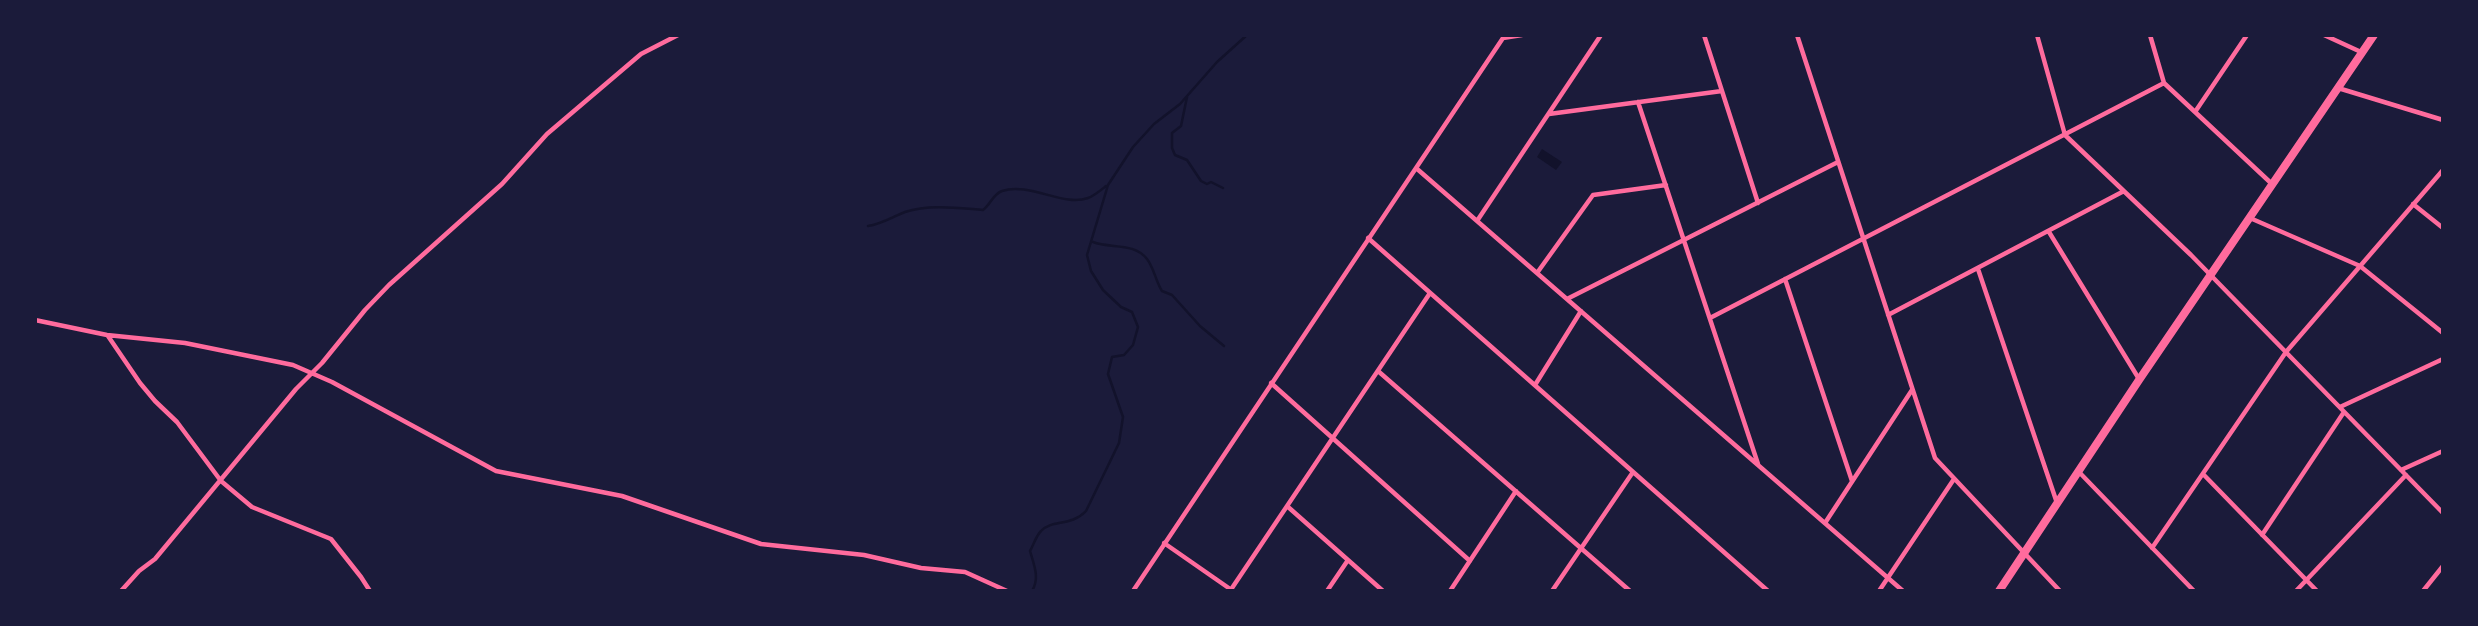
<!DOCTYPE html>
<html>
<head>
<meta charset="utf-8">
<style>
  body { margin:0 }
  #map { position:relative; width:2478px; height:626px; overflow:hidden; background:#1b1b3a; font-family:Lato,sans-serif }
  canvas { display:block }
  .frame { position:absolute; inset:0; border:37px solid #1b1b3a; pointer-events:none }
</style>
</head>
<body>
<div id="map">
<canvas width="2478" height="626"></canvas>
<div class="frame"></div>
</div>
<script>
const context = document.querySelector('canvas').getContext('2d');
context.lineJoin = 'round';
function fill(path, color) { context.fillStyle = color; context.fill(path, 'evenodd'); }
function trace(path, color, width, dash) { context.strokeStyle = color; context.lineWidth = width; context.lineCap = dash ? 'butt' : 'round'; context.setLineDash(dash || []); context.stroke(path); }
fill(new Path2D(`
  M1542,149L1562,162L1556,170L1537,157Z`), '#12122b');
trace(new Path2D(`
  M1187,97L1181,126L1172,133V148L1175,155L1187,160L1201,181L1207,184L1211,182L1223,188
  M868,226C882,224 892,217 905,212C930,204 957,208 983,210C991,204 993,194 1002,191C1030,182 1063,207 1088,198C1094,196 1101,190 1106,186
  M1093,242C1110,249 1134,242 1147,259C1154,268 1156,282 1162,291L1172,295L1200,326L1224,346
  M1032,591C1040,578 1034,565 1030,551C1033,546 1036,536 1041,531C1052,519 1071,527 1086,511L1119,443L1123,417L1108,374L1112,357L1124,355L1133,345L1138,327L1132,312L1121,307L1103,290L1091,271L1087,255L1108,185L1133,147L1154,124L1180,104L1217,62L1247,35`), '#12122b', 2.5);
trace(new Path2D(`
  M1704,35L1758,203
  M1797,35L1935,458L2060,591
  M2037,35L2065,135L2191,255L2443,513
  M2150,35L2164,83L2272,184
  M2324,35L2361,52
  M2338,88L2443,120
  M1638,102L1758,464
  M2195,112L2247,35
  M1549,114L1722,91
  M1416,168L1903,591
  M2413,204L2443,228
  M2250,218L2360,266L2443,333
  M1477,221L1601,35
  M2049,232L2139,379
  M1368,238L1768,591
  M1978,269L2057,503
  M1537,273L1593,195L1666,185
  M1785,279L1852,481
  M1567,299L1838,162
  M1888,315L2124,191
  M1710,318L2164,83
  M35,320L107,335L185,343L293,365L332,382L496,471L622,496L761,544L864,555L921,568L965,572L1007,591
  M108,336L140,383L155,401L177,422L221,481L252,507L331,539L361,577L370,591
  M1378,371L1630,591
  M1271,383L1470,561
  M1535,385L1581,311
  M2340,407L2443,359
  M2401,470L2443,451
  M2079,472L2194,591
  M2203,474L2317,591
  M1287,506L1383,591
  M1825,523L1912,390
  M2262,535L2344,412
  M1164,543L1233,591
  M2152,548L2286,352L2443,170
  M121,591L139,571L155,559L296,389L322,363L365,310L389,285L502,184L547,134L641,54L678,35
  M1133,591L1503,38L1522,35
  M1230,591L1430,293
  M1327,591L1348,560
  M1450,591L1516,491
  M1552,591L1633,472
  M1879,591L1954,479
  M2296,591L2406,475
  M2423,591L2443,566`), '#ff6b9d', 4.5);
trace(new Path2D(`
  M1999,591L2139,380L2374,35`), '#ff6b9d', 8);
</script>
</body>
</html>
